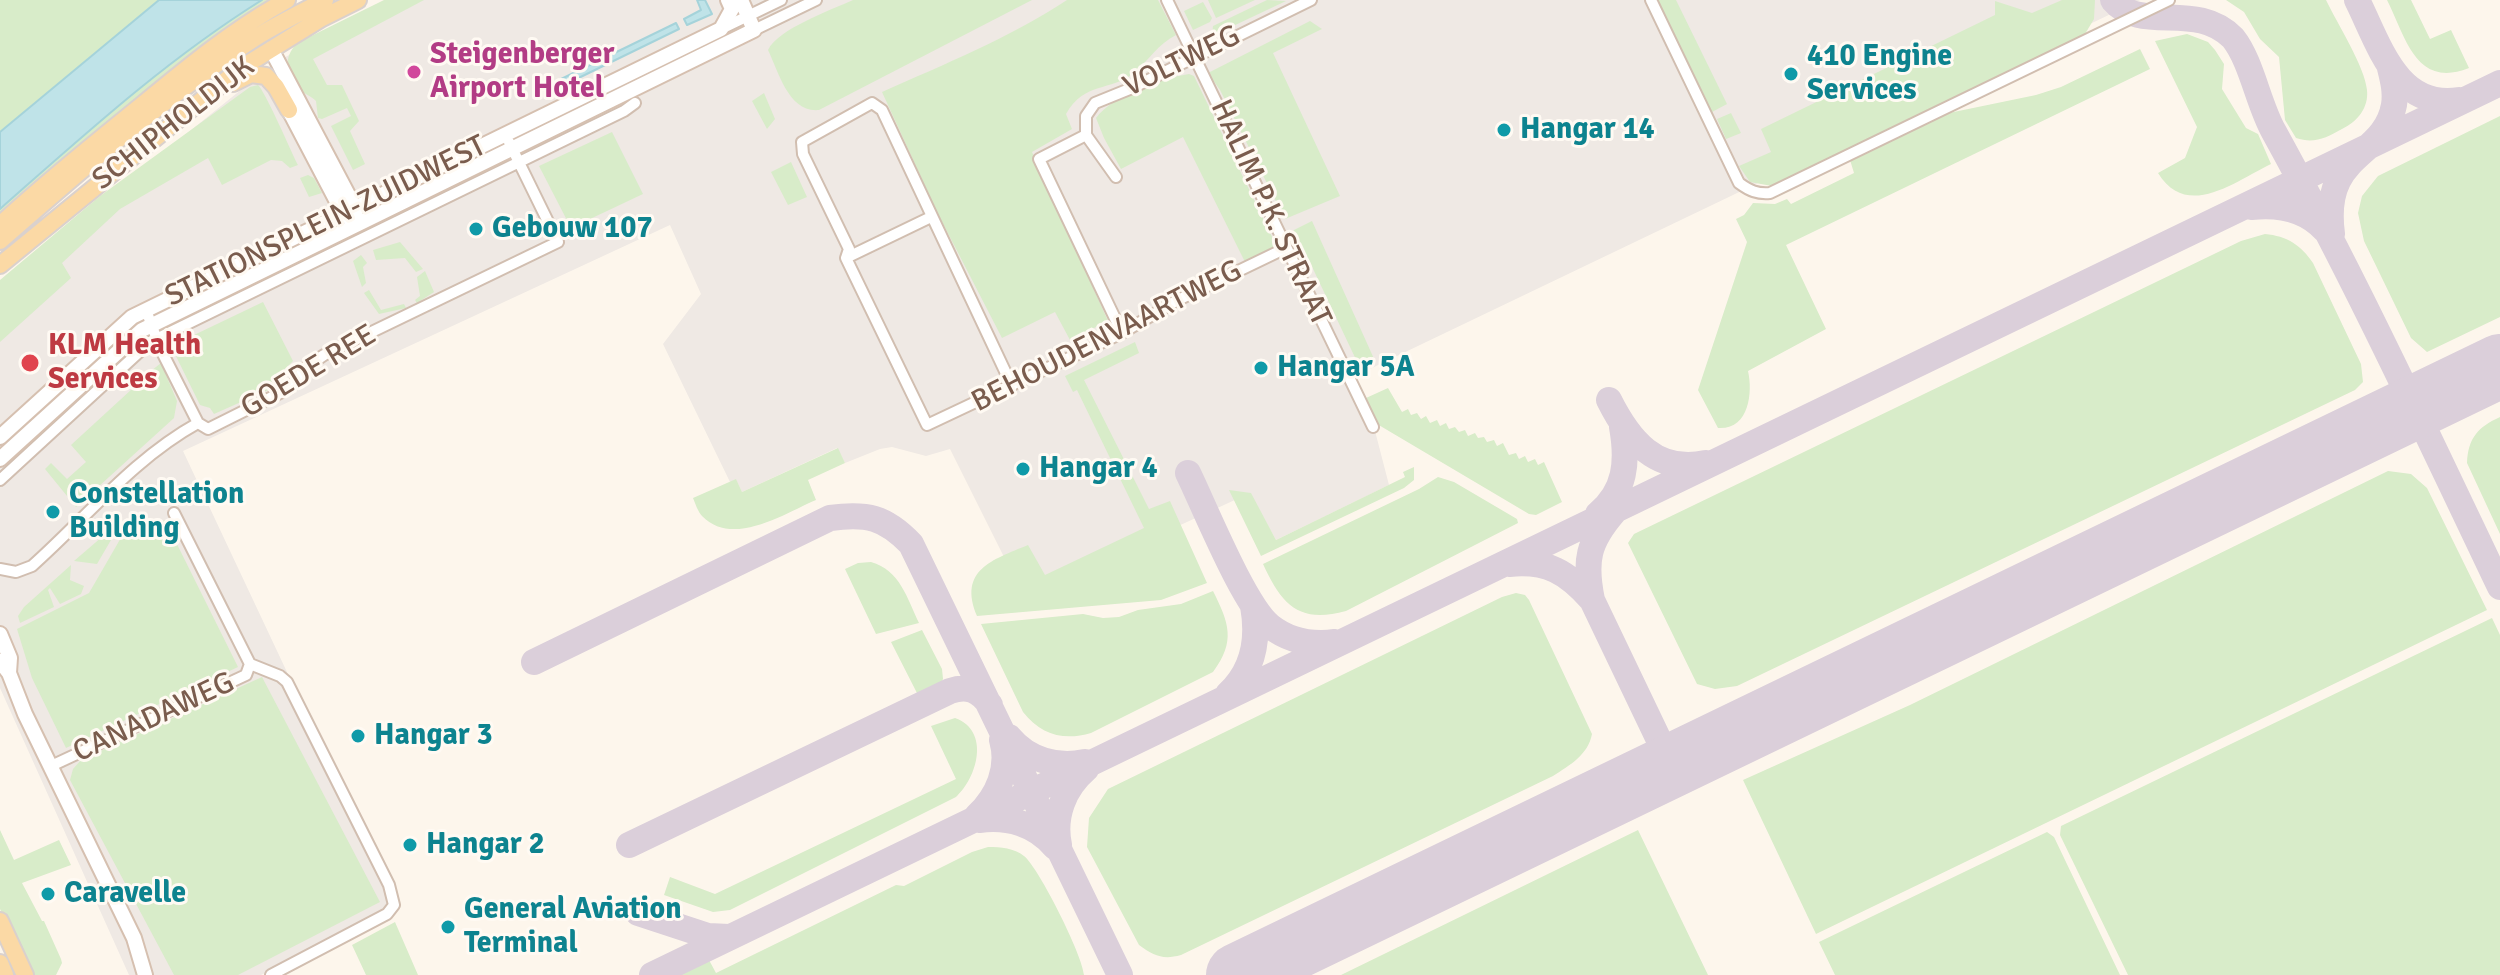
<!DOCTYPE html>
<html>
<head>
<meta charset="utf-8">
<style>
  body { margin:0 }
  canvas { display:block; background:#fdf6ec }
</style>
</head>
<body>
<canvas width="2500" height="975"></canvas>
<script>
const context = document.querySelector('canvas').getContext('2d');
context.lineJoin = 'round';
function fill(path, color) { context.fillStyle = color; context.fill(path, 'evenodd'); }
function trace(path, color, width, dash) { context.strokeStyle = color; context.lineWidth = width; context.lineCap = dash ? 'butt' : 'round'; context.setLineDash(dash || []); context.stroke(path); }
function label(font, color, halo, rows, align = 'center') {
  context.font = font + ' Signika,sans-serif'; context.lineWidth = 6; context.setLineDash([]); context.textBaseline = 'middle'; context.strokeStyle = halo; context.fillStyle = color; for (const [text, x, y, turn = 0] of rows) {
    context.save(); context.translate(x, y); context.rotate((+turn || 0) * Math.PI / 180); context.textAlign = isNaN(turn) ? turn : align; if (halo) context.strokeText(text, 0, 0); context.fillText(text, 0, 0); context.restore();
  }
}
fill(new Path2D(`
  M387,0H2140L1349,379L1375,431L1389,485L1276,540L1250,493L1024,597L950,449L926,456L892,447L880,449L845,463L837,448L742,492L736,480L730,482L663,344L701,294L670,225L183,451L397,906L261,975H129L0,688V308L92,210L273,64Z`), '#efe9e4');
fill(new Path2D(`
  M0,0H225L0,168Z
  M262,0H278L0,220V209C84,135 166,60 262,0Z
  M384,0H424L313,59L327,85H342L359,121L350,131L365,164L353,170L331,126L351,116L347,108L322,119L318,118L316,101C311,96 305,94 300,90C285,74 283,58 297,43Z
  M853,0H1032L819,110C789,113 779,73 768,50C778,29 831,10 853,0Z
  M1067,0H1158L1176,35C1158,44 1149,60 1134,73C1110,92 1085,81 1066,114L1072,129L1032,152L1108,321L1070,340L1055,312L1002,338L937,212L882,92C945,64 1009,38 1067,0Z
  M1208,0H1255L1216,18Z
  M1267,0L1286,1L1212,36L1213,26Z
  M1658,0H1676L1727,104L1712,112Z
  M2062,0H2095L2094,19L2085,34L1772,186L1750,182L1739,166L1771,152L1761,129L1995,15V1L2032,13Z
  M2226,0H2326C2337,23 2365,67 2367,90C2369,108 2357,122 2342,129C2326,138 2314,144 2296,138L2285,120L2279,57L2260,39L2244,12Z
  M2387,0H2411L2430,39L2451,30L2469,68C2416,89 2406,38 2387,0Z
  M1203,2L1212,18L1210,22L1193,30L1184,11Z
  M1310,21L1322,29L1273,53L1340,196L1285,219L1220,90L1208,73Z
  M2187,34L2208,42L2215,50L2224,64L2222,89L2246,128L2258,134L2271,164C2234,182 2187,220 2158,173L2185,158L2197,127L2155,41Z
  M2140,49L2150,69L1786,245L1826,329L1748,371C1753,393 1749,430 1718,428L1698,390L1747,242L1736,219L1744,215L1753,203L1775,204L1787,199L1791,204L1854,173L1850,160L1944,114L2036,95L2061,87Z
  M1189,74L1194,76L1277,247L1245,262L1183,137L1121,169L1104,138L1096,118C1113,95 1162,78 1189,74Z
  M258,85C265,91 291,151 298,165L290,168L282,161L271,160L222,185L208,158L120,209L62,263L71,278L0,342V280L100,196L250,87Z
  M764,93L775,119L767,129L752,101Z
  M1731,113L1741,133L1726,139L1717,119Z
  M2500,116V317L2427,352L2411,338L2364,241L2358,213L2362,196L2378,176Z
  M612,132L643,194L571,228L539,166Z
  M791,162L807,197L788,205L771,172Z
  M308,175L314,178L322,193L309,197L300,178Z
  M1312,221L1375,361L1360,368L1306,254L1299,258L1290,239L1294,230Z
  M315,232L318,238L159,314L158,311Z
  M2265,234C2287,236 2301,245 2313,263L2361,364L2363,382L2355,390L1737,686L1715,689L1697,684L1628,543L1634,534L2241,241Z
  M400,242L423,269L416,272L405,258L376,260L373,250Z
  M361,255L367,263L363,267L366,283L362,287L353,261Z
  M425,271L434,292L417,303L415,300L420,296L417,277Z
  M369,290L381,310L404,304L406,308L379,314L364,293Z
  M263,302L293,361L282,372L286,382L214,414L210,408L200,405L171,346Z
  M125,331L127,335L18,433L16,431Z
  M1135,342L1139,353L1084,380L1149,509L1170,501L1207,583L1161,600L977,616C958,570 992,560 1028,545L1045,575L1144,528L1077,390L1073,392L1065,376Z
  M161,363L177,401L174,418L76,507L45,469L51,463L67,479L86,462L71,445L132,389L131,387Z
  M1388,388L1402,412L1408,409L1411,415L1417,413L1421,419L1426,416L1430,423L1437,420L1440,426L1446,423L1449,429L1455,427L1459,432L1465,430L1468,436L1475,433L1478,438L1484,437L1487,442L1494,440L1497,446L1503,443L1509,455L1516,453L1519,459L1525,456L1528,462L1535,459L1538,465L1544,462L1562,502L1536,515L1529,514L1377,424L1366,398Z
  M2500,417V534L2467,463C2468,438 2478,427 2500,417Z
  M838,448L845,463L808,480L816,500C785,513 733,548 702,516C698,512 695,503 693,498L736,479L742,492Z
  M1414,467V480L1404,488L1261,556L1229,490L1251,493L1276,540L1405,477L1403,472Z
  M2388,471L2411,474L2427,488L2487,610L1816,934L1743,780L1910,705Z
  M1438,477L1454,482L1517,519L1518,523L1346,611C1299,624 1282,605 1263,564L1419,489Z
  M165,520L238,667L66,748L32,678L17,629L89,593L122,536L124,539Z
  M117,524L118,528L97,564L74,561Z
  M871,562C900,570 907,598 919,623L876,634L845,569L858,563Z
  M71,565L70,580L84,586L81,594L60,604L50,588L48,590L54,607L20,623L18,616L24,607Z
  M1213,591C1229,623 1236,641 1213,672L1091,733C1064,741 1041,735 1023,712L981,624L1083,614L1103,618L1119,617L1138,610L1181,604Z
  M1516,593L1525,595L1529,600L1592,734C1588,755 1570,765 1553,776L1181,955C1163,960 1154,956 1139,945L1087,847L1089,818L1108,789L1502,597Z
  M2492,618L2500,635V975H2128L2060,835L2061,826Z
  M922,630L942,669L943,679L939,687L919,697L891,642Z
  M262,677L380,902L238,975H174L70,780L73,769L81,760Z
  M955,718C991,731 977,778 956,797L730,910L713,912L664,895L670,877L715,894L956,779L931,726Z
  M0,830L14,860L59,840L71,865L22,883L42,921H44L61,959L62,963L56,975H30L0,909Z
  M1638,830L1708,975H1341Z
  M2047,832L2054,837L2120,975H1835L1819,942Z
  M988,847C1001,847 1014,848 1024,856C1039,868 1083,956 1084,975H677L709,960L716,973L896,885L904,886L972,852Z
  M395,922L418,975H366L352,945Z`), '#d8ecc9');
const water = new Path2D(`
  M159,0H262C166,60 84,135 0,209V132Z
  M697,0H705L712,14L687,25L684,19L701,10Z
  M676,23L679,29L558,88L555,82Z`);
fill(water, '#bfe3e8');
trace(water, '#a5d3da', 2);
trace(new Path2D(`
  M2113,0C2142,34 2196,0 2233,38C2252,62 2258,104 2274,132C2356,281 2427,434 2500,587
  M2357,0C2379,44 2397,110 2459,100
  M2251,207C2278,204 2306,209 2325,230
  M2332,234C2321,150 2384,160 2394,105C2396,92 2393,80 2390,68
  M1609,400C1629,440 1656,474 1706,463
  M2368,430C2392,417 2407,413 2402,383
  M2426,433C2423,414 2429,405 2443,394
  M1188,473C1205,508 1244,605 1270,626C1289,641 1312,645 1335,642
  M1614,512C1588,542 1584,561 1592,600L1659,740L1674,753H1699
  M1598,514C1626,491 1628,461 1622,427
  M1509,564C1547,560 1567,572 1592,600
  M534,662L830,518C867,513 885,517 911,544L1120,975
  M1228,694C1254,670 1259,639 1253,606
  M1009,737C1028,760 1057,768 1085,762
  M1644,779L1659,760V740
  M977,816C998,796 1010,768 1002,740
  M979,820C1008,816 1036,824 1055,847
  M629,845L950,691C968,685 979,690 990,705
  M1059,845C1053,816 1064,788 1086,769
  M638,913L708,936L729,937
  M652,975L2500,83`), '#dbcfda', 26);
trace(new Path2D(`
  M1238,975L2500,366`), '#dbcfda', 64);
const street = new Path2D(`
  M1167,0L1373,427
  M1651,0L1739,183C1750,191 1757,194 1770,193L2169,0
  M721,29L781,0
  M754,30L816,0
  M1086,135L1039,159L1122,333
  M1116,177L1086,135V116L1095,103L1132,88L1311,0
  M846,258L927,425L1122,333L1176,301L1286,248
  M846,258L849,249L803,154L802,142L872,103L882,110L1012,386
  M846,258L931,217
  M146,310L160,348L198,423
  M198,423L208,429L290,388L305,368L324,355L558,242L509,142
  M0,480L150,342L624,111L635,103
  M174,513L250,664L280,676L287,682L389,885L394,905L387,914L271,975
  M0,569L16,572L32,566C87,517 133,459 198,423
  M51,766L246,675L250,664`);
const secondary = new Path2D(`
  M271,49L355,208L356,216
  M289,110L343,213L348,217
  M0,437L132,317L721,29L732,9L728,0
  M0,459L142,330L754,30L741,0
  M0,634L10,658L9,673
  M0,661L9,673L25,714L134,938L145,975`);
const primary = new Path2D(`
  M233,83L251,74L266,76L276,87L289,110
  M0,225C45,183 94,144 142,105C188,67 234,29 287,0
  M0,241C81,170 164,97 255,38C277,24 302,12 325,0
  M0,265L241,68L322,18L358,0
  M0,921L25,975
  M0,963L5,975`);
trace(street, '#d1beb0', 14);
trace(secondary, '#d6c0b0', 18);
trace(primary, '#dad1cd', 20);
trace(street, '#fff', 10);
trace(secondary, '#fff', 14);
trace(primary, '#fbd9a5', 16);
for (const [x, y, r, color] of [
  [414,72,8,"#d1479c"],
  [1791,74,8,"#0f9aa8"],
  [1504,130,8,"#0f9aa8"],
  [476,229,8,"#0f9aa8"],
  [30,363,10,"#e0444e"],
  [1261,368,8,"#0f9aa8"],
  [1023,469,8,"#0f9aa8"],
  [53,512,8,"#0f9aa8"],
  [358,736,8,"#0f9aa8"],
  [410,845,8,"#0f9aa8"],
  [48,894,8,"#0f9aa8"],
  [448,927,8,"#0f9aa8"]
]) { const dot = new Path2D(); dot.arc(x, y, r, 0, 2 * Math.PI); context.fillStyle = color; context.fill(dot); trace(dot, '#fffaf3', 3); }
label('bold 30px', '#b23c85', '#fffaf3', [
  ["Steigenberger",430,55],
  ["Airport Hotel",430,89]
], 'left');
label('bold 30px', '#0d838f', '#fffaf3', [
  ["410 Engine",1807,57],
  ["Services",1807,91],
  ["Hangar 14",1520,130],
  ["Gebouw 107",492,229],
  ["Hangar 5A",1277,368],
  ["Hangar 4",1039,469],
  ["Constellation",69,495],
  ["Building",69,529],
  ["Hangar 3",374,736],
  ["Hangar 2",426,845],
  ["Caravelle",64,894],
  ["General Aviation",464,910],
  ["Terminal",464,944]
], 'left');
label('30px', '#7a5c4d', '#fffaf3', [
  ["VOLTWEG",1182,62,-26],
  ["SCHIPHOLDIJK",174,124,-38],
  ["HALIM P.K. STRAAT",1270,213,65],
  ["STATIONSPLEIN-ZUIDWEST",326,222,-26],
  ["BEHOUDENVAARTWEG",1107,337,-27],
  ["GOEDE REE",309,372,-31],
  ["CANADAWEG",154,718,-25]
]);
label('bold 30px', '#be3a42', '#fffaf3', [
  ["KLM Health",48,346],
  ["Services",48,380]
], 'left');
</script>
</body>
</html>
